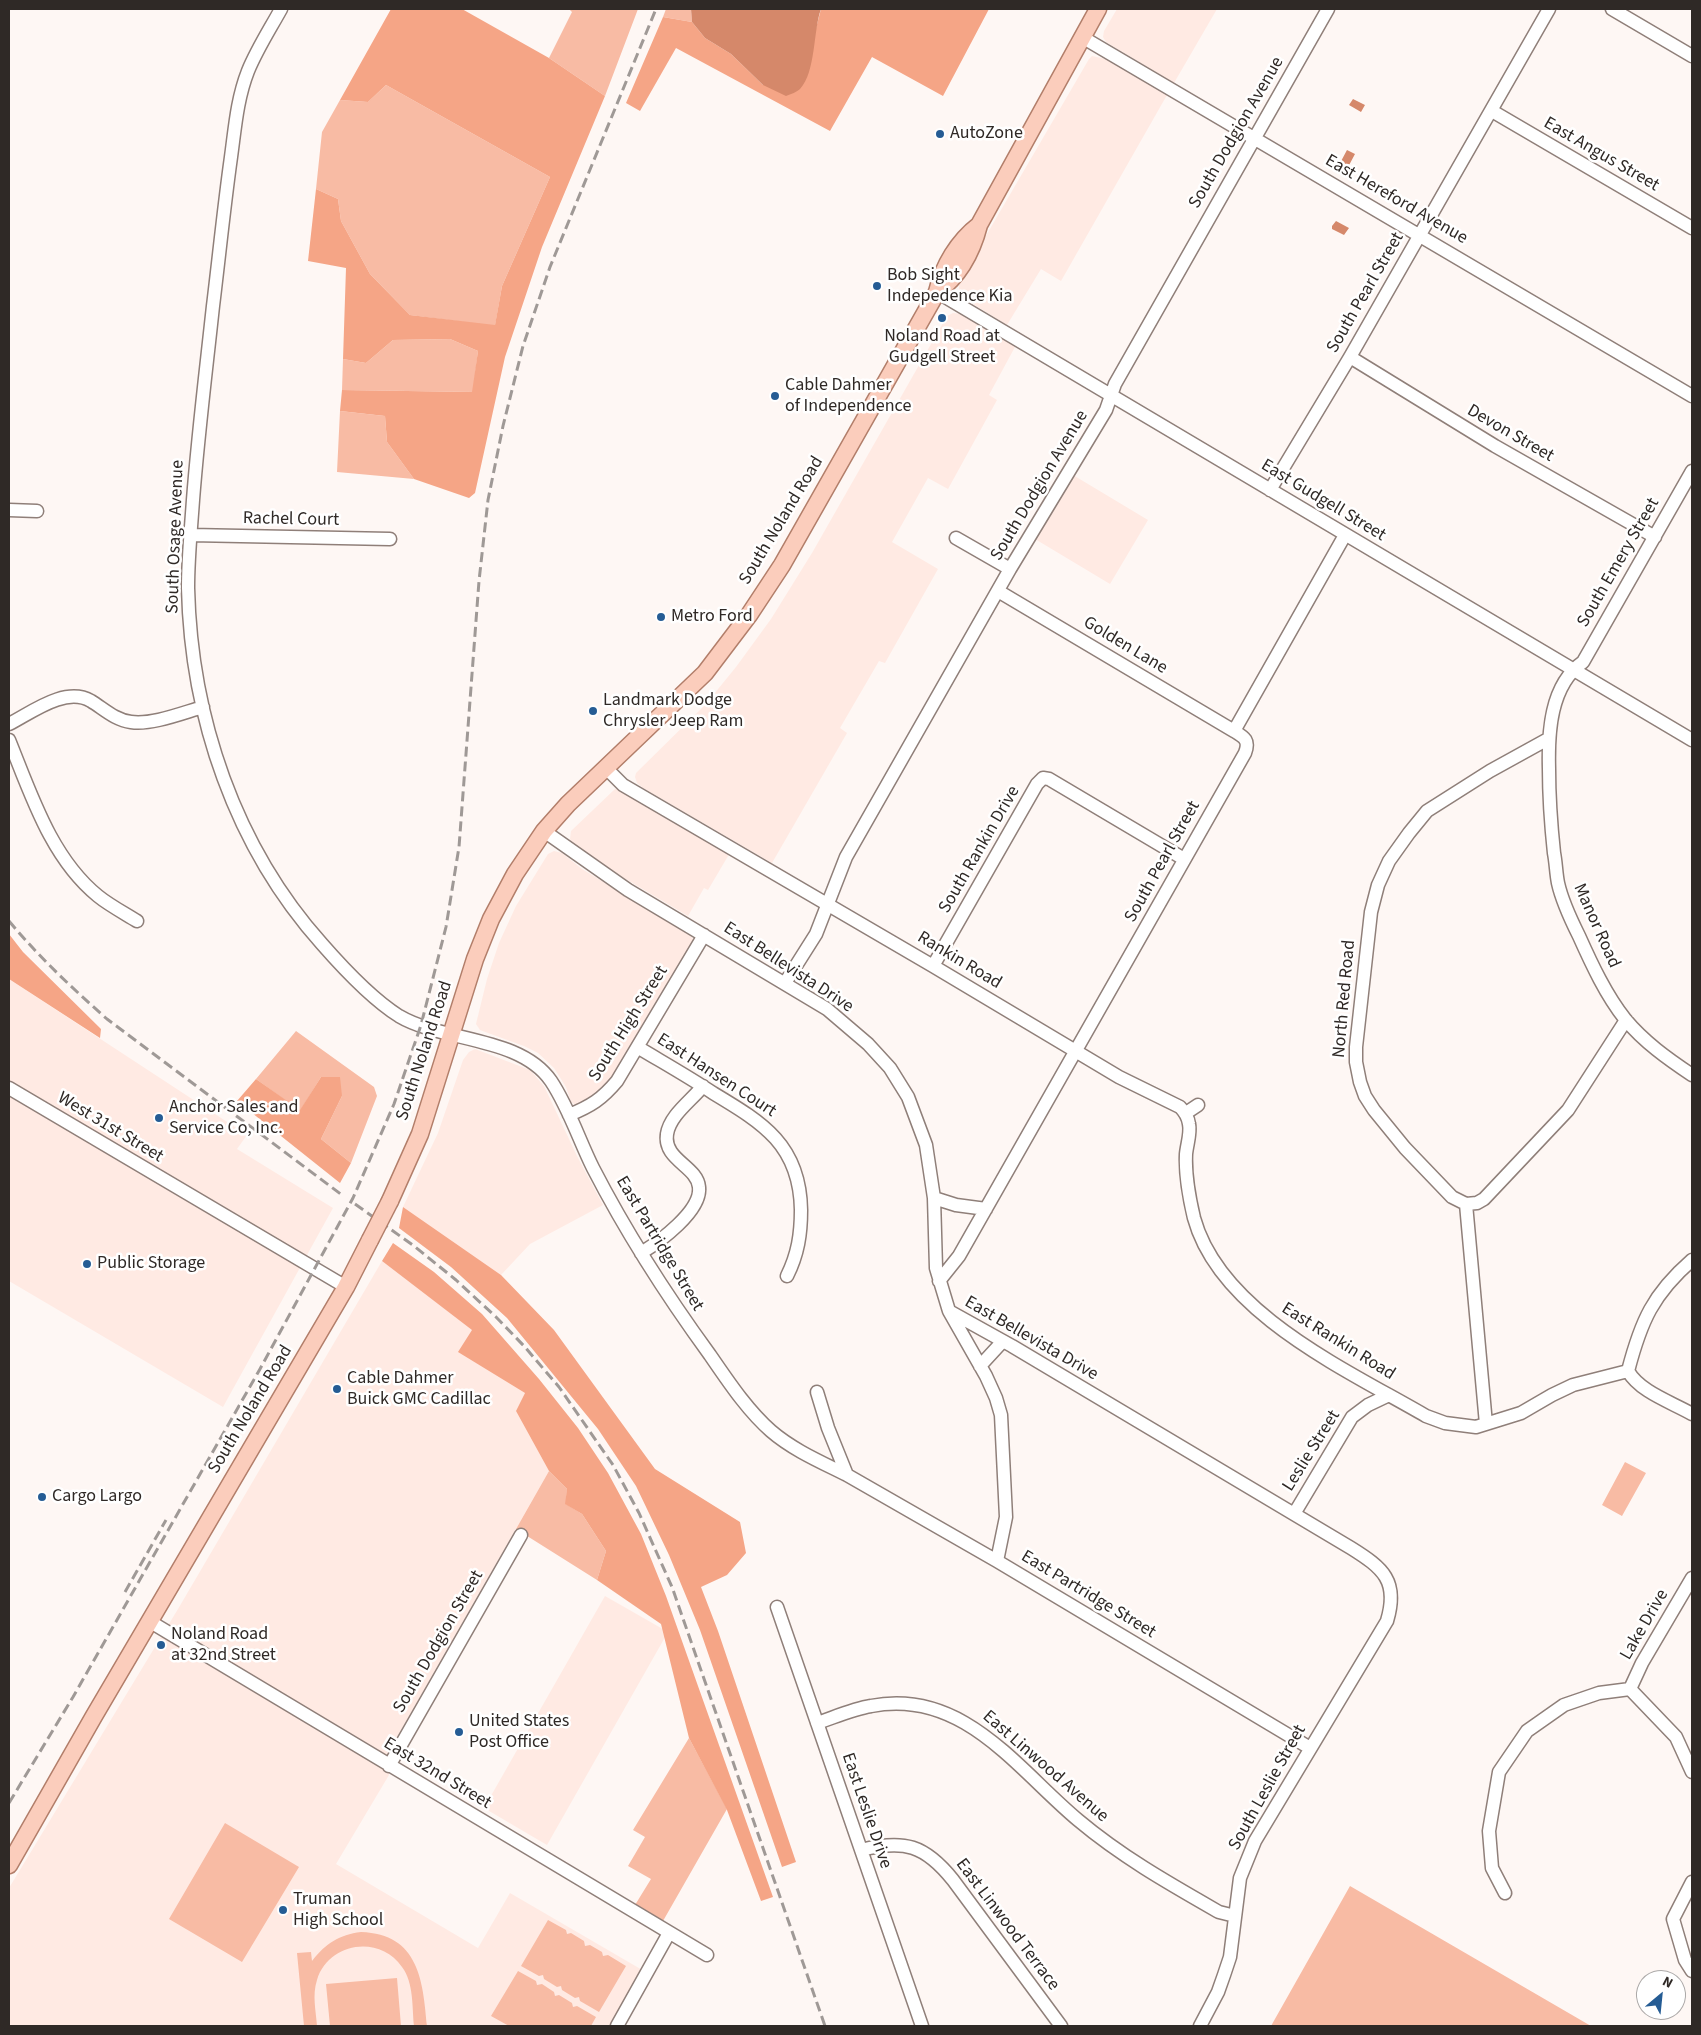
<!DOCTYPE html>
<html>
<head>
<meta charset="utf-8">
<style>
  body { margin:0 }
  #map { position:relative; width:1701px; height:2035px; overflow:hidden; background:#fef7f4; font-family:"Source Sans 3",sans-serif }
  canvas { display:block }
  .frame { position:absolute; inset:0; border:10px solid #2f2926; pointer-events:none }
  .north { position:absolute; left:1636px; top:1970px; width:50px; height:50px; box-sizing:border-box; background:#fff; border:1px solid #aca9a8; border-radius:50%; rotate:28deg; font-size:14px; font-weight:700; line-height:20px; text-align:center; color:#2f2926 }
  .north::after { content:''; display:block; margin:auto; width:18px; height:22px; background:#255c94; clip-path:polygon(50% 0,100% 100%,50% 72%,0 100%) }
</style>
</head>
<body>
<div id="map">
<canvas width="1701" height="2035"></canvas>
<div class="frame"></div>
<div class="north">N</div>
</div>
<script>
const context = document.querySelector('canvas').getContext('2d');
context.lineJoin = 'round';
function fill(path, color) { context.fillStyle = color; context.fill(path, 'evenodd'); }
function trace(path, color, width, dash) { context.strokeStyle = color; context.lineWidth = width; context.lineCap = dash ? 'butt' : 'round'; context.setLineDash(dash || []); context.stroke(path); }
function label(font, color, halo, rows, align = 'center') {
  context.font = font + ' "Source Sans 3",sans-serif'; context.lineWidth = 5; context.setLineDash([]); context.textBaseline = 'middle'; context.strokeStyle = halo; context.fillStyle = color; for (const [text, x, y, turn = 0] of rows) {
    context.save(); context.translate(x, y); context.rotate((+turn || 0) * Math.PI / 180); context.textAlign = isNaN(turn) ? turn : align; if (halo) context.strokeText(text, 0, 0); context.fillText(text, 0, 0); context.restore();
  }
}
fill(new Path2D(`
  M1117,9H1217L1174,83L1106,42L1103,37L1104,31Z
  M1092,56L1106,59L1167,95L1061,281L1041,269L1007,325L965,299L959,291V282L1089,59Z
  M953,313L962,314L1016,345L989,395L997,400L948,489L928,478L892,542L938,569L885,663L879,661L840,728L847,733L772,863L643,788L637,783L635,777L636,773L705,705L736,667L771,619L812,553L947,316Z
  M1073,475L1148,520L1110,584L1035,539Z
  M619,788L731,851L708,890L704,888L688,916L624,878L574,846L570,839L571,831L615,789Z
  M554,851L562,853L582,869L677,926L688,932L693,939L694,945L630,1052L603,1091L577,1106L571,1102L566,1087L554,1068L538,1053L524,1046L488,1033L480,1030L476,1024L487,979L499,943L516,906L548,854Z
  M9,979L247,1135L237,1149L333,1208L223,1407L9,1281Z
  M475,1049L530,1070L544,1086L577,1156L603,1205L530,1244L501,1275L403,1207L438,1133L463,1060L469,1052Z
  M382,1261L473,1330L459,1352L525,1393L516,1411L549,1471L389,1751V1775L336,1864L478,1948L510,1893L644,1971L613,2026H9V1888L178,1609Z
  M605,1596L668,1632L547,1845L484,1808Z`), '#ffeae3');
fill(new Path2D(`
  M569,9H638L605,96L549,58L572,12Z
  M666,9H691L692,22L663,17Z
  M386,85L550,177L502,286L495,326L410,315L370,274L341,221L338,199L316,189L322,132L340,100L368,102Z
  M450,339L478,351L473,392L342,390L343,359L366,363L393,340Z
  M340,411L385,416L387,442L414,479L337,472Z
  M296,1031L374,1087L377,1096L351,1163L321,1139L342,1096L321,1077L300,1111L256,1079Z
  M1625,1462L1646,1473L1622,1516L1602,1505Z
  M549,1471L567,1489L566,1504L582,1514L606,1551L597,1580L516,1529Z
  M689,1738L727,1809L663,1921L635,1905L651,1879L628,1866L645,1837L633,1830Z
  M225,1823L299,1867L242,1962L169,1919Z
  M1350,1886L1591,2026H1271Z
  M548,1920L566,1930L567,1934L571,1933L584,1941L585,1946L590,1945L602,1952L603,1956L608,1955L626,1966L599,2012L580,2001L579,1997L575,1998L562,1990L561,1986L557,1987L544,1979L543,1975L539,1976L521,1966Z
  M361,1932C419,1934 423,1981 427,2026H414C412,2007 414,1983 402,1967C379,1934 328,1943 317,1980C312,1995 316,2011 317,2026H304L297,1953L311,1952L312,1961C326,1943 339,1935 361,1932Z
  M518,1971L536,1981L537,1985L542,1984L554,1992L555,1996L559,1995L572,2003L573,2007L577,2006L596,2017L591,2026H509L491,2016Z
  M397,1978L401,2026H330L326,1984Z`), '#f8bba4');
fill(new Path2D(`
  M391,9H462L549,58L605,96L542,247L505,357L475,493L469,498L414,479L387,442L385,416L340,411L342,390L472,392L478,351L450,339L393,340L366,363L343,359L346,268L308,261L316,189L338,199L341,221L370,274L410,315L495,325L502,286L550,177L386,85L368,102L340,100Z
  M821,9H989L943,96L872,57L830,131L676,48L640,111L626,103L663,17L692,22L705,38L731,54L763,85L815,32Z
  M9,934L23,952L101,1029L100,1038L9,979Z
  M321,1077H340L342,1096L321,1139L351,1163L340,1183L237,1101L256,1079L300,1110Z
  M403,1207L501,1275L554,1330L655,1469L740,1522L746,1553L727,1575L701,1587L718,1631L796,1862L782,1867L700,1630L669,1555L636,1486L598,1429L507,1318L451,1267L399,1228Z
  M393,1243L434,1272L482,1314L539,1379L578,1428L608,1473L641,1534L666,1596L773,1897L761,1901L727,1810L689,1738L661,1624L597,1580L606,1551L582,1514L565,1504L567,1489L549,1471L516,1411L525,1393L458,1352L472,1330L382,1261Z`), '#f5a586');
fill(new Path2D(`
  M691,9H821C813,31 816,72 800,89C797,92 791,94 786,96L763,85L731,54L705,38L692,22Z
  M1353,99L1365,105L1361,112L1349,105Z
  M1347,150L1355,154L1347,169L1339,165Z
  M1336,221L1349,228L1344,235L1332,229V226Z`), '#d5886a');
const minor = new Path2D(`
  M281,9C270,29 257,49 248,71C237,99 235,128 231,157C224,207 219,257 213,306C206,371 198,435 193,500C191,529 188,558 188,588C191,717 235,847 322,944C343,968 372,999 399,1016C443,1042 520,1036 551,1081C569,1108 579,1140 593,1168C627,1234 667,1296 710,1355C728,1381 747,1410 771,1431C793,1450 821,1462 847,1475
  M1612,9L1692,56
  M1082,37L1692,396
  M1492,111L1692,228
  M937,292L1692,740
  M1350,357L1495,446L1655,537
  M1692,471L1583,662C1550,685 1548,733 1549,769C1549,798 1551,825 1554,853C1556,863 1556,873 1558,883C1562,901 1571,920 1579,936C1592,965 1606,995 1625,1019C1644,1042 1668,1059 1692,1075
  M1270,490L1350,357L1549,9
  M9,510L37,511
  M191,535L390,539
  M956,538L1010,569
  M9,724C31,713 65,686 91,701C104,709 115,720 131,722C152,725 182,713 203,707
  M1234,731L1345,535
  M9,740C31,794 51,858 98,896C109,905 124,913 137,921
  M606,768L623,785L933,966L1119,1077L1180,1107C1185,1112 1188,1117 1189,1124C1191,1133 1187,1144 1186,1154C1185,1175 1189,1197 1194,1218C1220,1313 1347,1370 1426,1416L1445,1423L1476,1427L1521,1413L1552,1395L1573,1385L1628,1371
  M544,831L628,890L827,1009L868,1044L890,1068L908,1097L926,1145L934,1198L936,1268L949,1311L1012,1346L1351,1548C1383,1568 1399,1581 1387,1621L1255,1841L1240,1878L1230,1957L1224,1975L1218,1992L1200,2026
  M933,966L1037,784L1043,778L1049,779L1184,859
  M785,983L816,934L846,857L1010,569L1106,410L1115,384L1328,9
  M639,1048C664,1063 689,1077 713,1093C763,1123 800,1145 801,1210C801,1234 798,1254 787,1276
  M9,1088L346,1287
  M1186,1113L1198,1105
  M569,1115C591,1106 602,1099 617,1081L704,935
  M934,1198L956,1205L986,1209
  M1466,1204L1477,1203L1484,1199L1568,1110L1626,1020
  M641,1253C659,1242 702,1211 699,1187C697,1166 663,1160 667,1134C670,1115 691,1101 703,1086
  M939,1281L959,1256L1245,753C1250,740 1244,737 1234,731L998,591
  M949,1311L986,1376L996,1398L1001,1415L1006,1517L997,1561
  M980,1366L1003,1341
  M1628,1371C1641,1321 1653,1294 1692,1260
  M1628,1371C1640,1392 1671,1402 1692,1414
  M817,1392L828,1428L847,1475L997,1561L1310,1748
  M1486,1424L1466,1204L1452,1197L1405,1148L1374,1110L1365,1096L1360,1082L1356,1062V1047L1371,912L1378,885L1389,861L1409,833L1427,811L1490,771L1548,739
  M1294,1514L1352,1417L1368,1405L1389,1395
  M777,1607L922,2026
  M149,1621L707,1955
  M1630,1689L1642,1663L1692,1578
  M1630,1689L1676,1737L1692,1772
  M817,1723C835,1717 853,1709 871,1706C963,1688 1017,1769 1078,1820C1122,1857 1170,1884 1219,1912L1235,1916
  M389,1766L521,1535
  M861,1850C904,1839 925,1845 953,1880L1061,2026
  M1692,1882L1673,1919L1685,1960L1692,1971
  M1505,1893L1492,1868L1489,1831L1499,1772L1527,1731L1564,1705L1599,1693L1630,1689
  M617,2026L669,1933`);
const major = new Path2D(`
  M937,292C959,276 972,252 979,225L1098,9
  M390,1201L420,1134L475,959L491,919L515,874L544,831L568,804L705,673L749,615L782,565L937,292C943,266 958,241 979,225
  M9,1865L94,1716L346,1287L370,1240`);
trace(minor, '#8f7f79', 15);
trace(major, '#b27e6a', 19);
trace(minor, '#fff', 12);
trace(major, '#fbcdbc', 16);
trace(new Path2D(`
  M9,921C39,957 72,988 107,1019L342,1195
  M355,1204L414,1246L456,1280L496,1317L524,1346L559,1387L613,1465L639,1513L672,1587L825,2026
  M125,1592L166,1520
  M9,1803L73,1697L260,1369L353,1198L394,1104L421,1025L446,927L459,847L479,581L488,500L503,426L523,346L550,267L656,9`), '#9f9996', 3, [10, 5]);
const majorBridge = new Path2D(`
  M370,1240L390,1201`);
trace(majorBridge, '#b27e6a', 19, []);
trace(majorBridge, '#fbcdbc', 16);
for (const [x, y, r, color] of [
  [940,134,5,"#255c94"],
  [877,286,5,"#255c94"],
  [942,318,5,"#255c94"],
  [775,396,5,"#255c94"],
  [661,617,5,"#255c94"],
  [593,711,5,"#255c94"],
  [159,1118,5,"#255c94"],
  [87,1264,5,"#255c94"],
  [337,1389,5,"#255c94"],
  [42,1497,5,"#255c94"],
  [161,1645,5,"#255c94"],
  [459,1732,5,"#255c94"],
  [283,1910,5,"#255c94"]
]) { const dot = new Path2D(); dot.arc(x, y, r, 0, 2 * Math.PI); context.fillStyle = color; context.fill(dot); trace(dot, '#fff', 2); }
label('18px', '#2f2926', '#fff', [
  ["South Dodgion Avenue",1237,133,-60],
  ["East Angus Street",1601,155,30],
  ["East Hereford Avenue",1396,200,30],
  ["South Pearl Street",1366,293,-60],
  ["Devon Street",1510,434,30],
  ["South Dodgion Avenue",1040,486,-59],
  ["East Gudgell Street",1323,501,31],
  ["Rachel Court",291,520,1],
  ["South Noland Road",782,521,-59],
  ["South Osage Avenue",176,537,-88],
  ["South Emery Street",1619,563,-60],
  ["Golden Lane",1125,646,31],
  ["South Rankin Drive",980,850,-60],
  ["South Pearl Street",1163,862,-61],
  ["Manor Road",1596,926,66],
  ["Rankin Road",959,961,31],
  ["East Bellevista Drive",788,968,33],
  ["North Red Road",1345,999,-85],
  ["South High Street",629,1024,-58],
  ["South Noland Road",425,1051,-72],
  ["East Hansen Court",716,1076,33],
  ["West 31st Street",110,1128,31],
  ["East Partridge Street",659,1244,59],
  ["East Bellevista Drive",1031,1339,30],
  ["East Rankin Road",1338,1342,32],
  ["South Noland Road",251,1410,-59],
  ["Leslie Street",1312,1451,-58],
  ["East Partridge Street",1088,1595,31],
  ["Lake Drive",1645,1625,-60],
  ["South Dodgion Street",439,1642,-60],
  ["East Linwood Avenue",1045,1767,41],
  ["East 32nd Street",437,1774,31],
  ["South Leslie Street",1268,1788,-61],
  ["East Leslie Drive",866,1811,71],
  ["East Linwood Terrace",1007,1925,53]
]);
label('18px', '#2f2926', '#fff', [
  ["AutoZone",950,134],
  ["Bob Sight",887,276],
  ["Indepedence Kia",887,297],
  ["Noland Road at",942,337,"center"],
  ["Gudgell Street",942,358,"center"],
  ["Cable Dahmer",785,386],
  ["of Independence",785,407],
  ["Metro Ford",671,617],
  ["Landmark Dodge",603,701],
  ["Chrysler Jeep Ram",603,722],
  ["Anchor Sales and",169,1108],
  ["Service Co, Inc.",169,1129],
  ["Public Storage",97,1264],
  ["Cable Dahmer",347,1379],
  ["Buick GMC Cadillac",347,1400],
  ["Cargo Largo",52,1497],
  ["Noland Road",171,1635],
  ["at 32nd Street",171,1656],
  ["United States",469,1722],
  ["Post Office",469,1743],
  ["Truman",293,1900],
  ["High School",293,1921]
], 'left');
</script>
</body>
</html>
